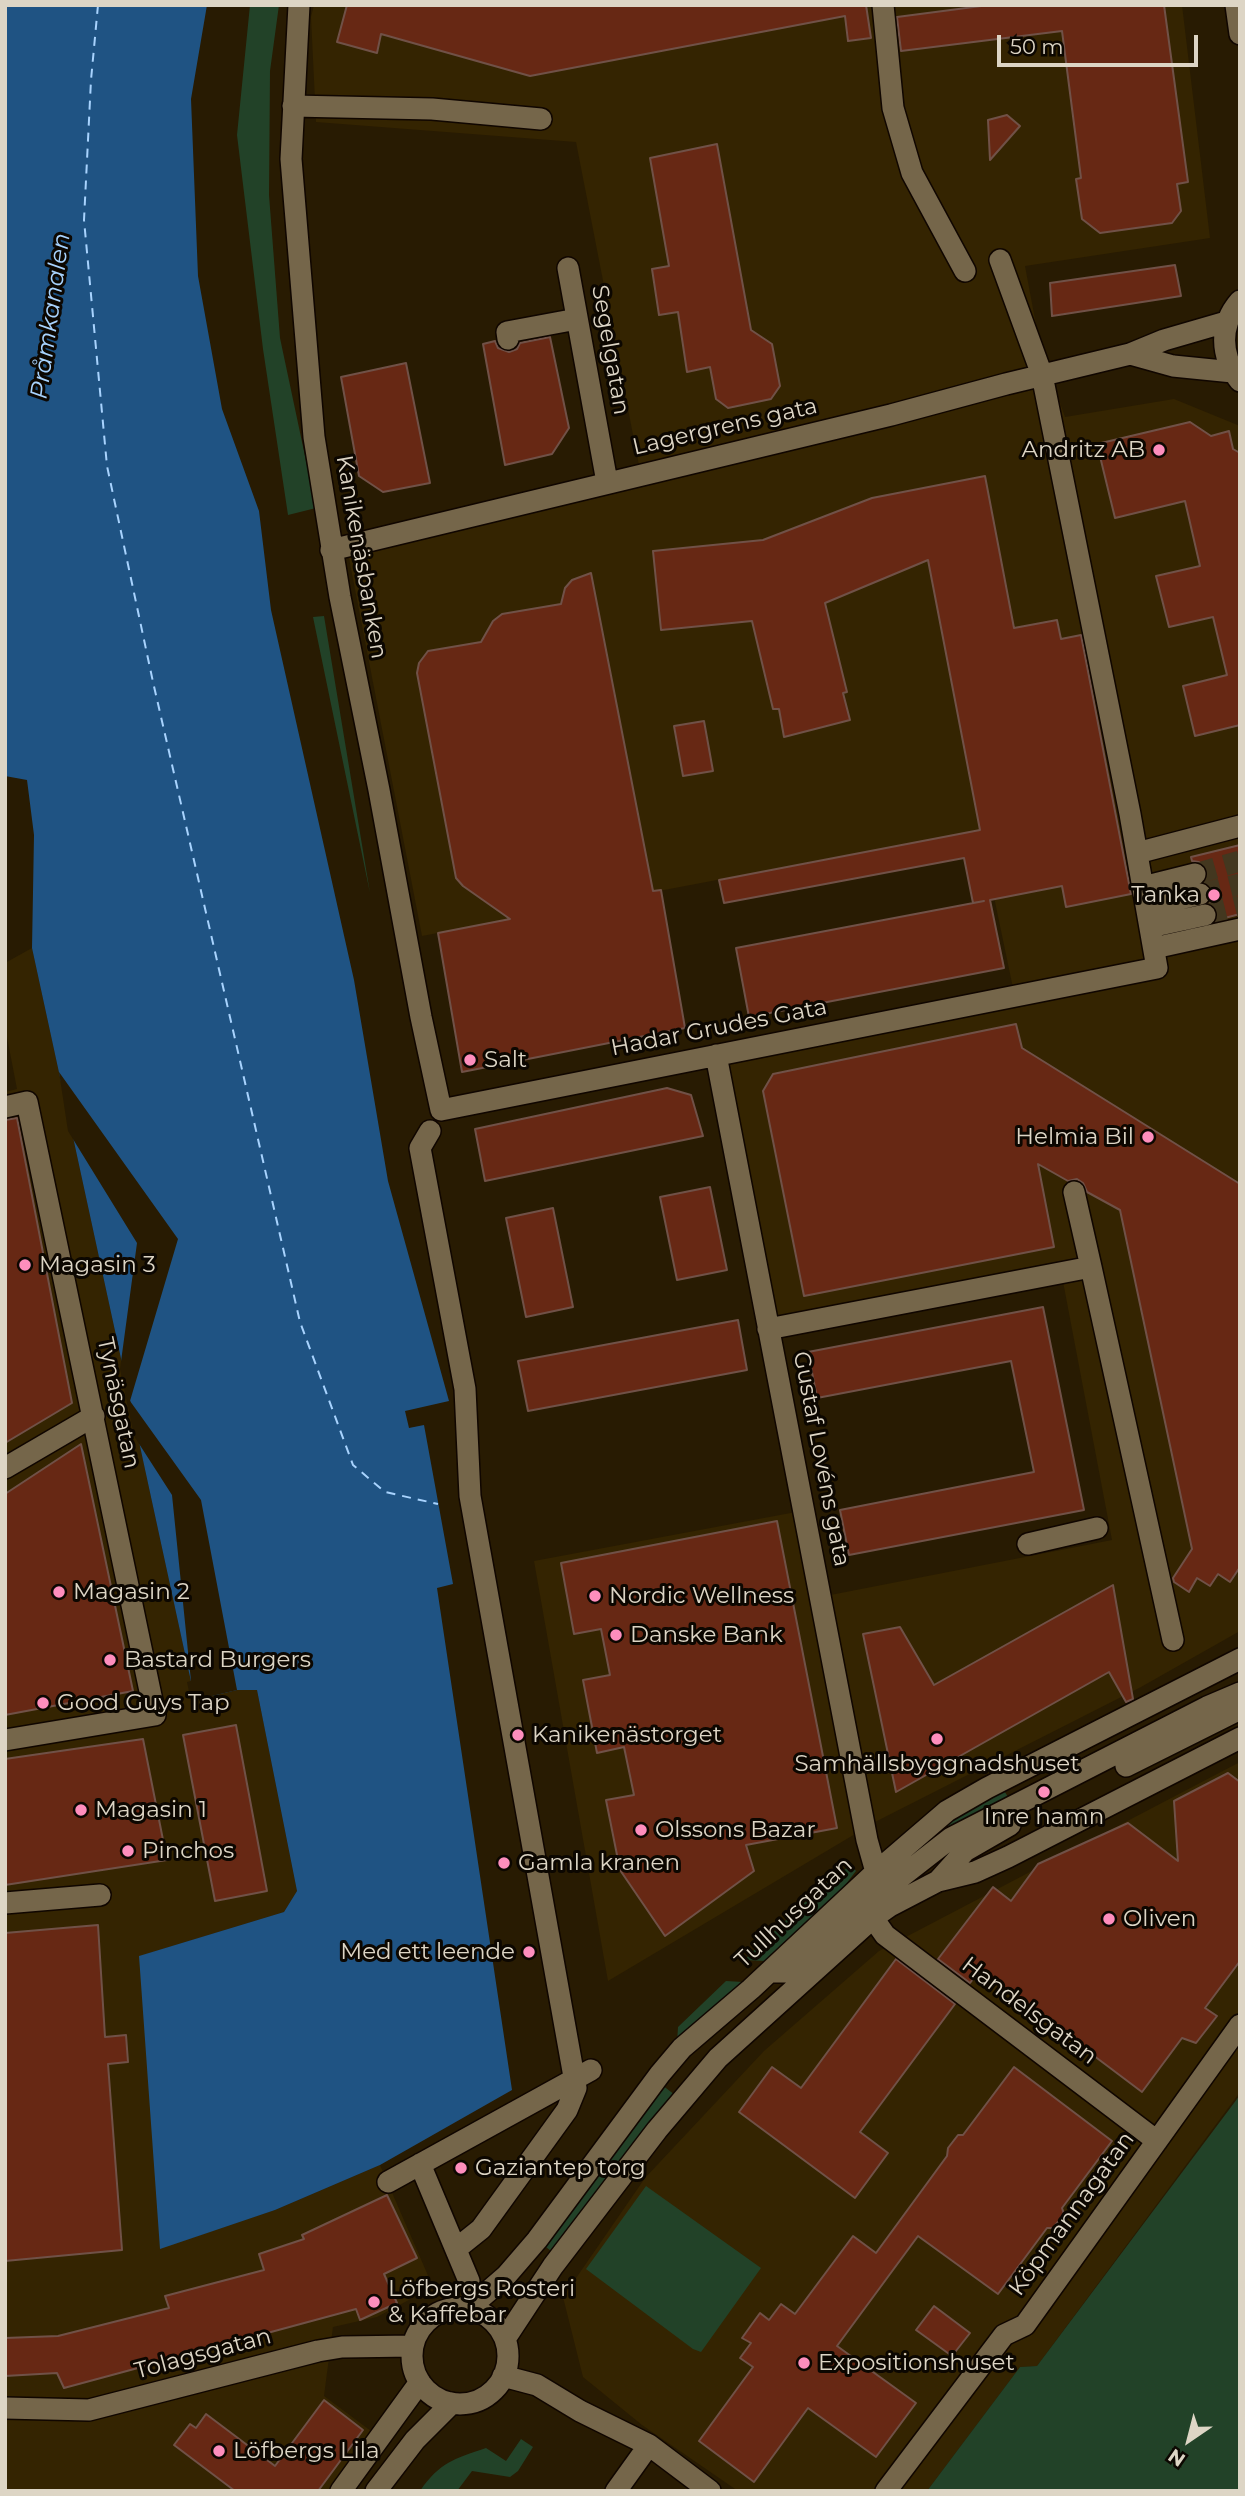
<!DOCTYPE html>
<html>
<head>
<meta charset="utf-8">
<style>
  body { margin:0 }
  #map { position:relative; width:1245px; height:2496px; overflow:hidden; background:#281b02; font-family:Montserrat,sans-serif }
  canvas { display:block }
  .frame { position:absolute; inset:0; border:7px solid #ddd5c5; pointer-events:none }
  .north { position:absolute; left:1154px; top:2405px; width:70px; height:70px; -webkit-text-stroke:5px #0c0701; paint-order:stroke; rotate:215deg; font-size:19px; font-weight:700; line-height:28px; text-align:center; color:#ddd5c5 }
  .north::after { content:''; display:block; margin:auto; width:24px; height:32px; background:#ddd5c5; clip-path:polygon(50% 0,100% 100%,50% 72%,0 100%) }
  .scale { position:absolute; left:997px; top:35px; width:201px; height:32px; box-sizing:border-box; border:4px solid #ddd5c5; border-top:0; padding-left:9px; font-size:21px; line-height:24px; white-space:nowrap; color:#ddd5c5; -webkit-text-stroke:5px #0c0701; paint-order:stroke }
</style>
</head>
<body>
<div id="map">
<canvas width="1245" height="2496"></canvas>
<div class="frame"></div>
<div class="north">N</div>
<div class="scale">50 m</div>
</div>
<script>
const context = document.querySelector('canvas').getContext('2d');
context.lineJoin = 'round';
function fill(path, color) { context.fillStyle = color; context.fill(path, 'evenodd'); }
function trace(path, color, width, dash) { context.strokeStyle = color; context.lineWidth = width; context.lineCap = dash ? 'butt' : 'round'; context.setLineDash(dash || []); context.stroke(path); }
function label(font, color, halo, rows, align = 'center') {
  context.font = font + ' Montserrat,sans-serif'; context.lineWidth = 6; context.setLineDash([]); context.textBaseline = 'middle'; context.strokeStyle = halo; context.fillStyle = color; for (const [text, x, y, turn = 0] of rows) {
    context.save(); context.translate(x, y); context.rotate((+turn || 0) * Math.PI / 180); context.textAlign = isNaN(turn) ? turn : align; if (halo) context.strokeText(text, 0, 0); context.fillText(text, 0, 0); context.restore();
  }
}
fill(new Path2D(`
  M314,5H1182L1210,238L1025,266L1040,346L1065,417L1174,399L1240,426V1631L1141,1687L877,1821L608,1981L534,1561L796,1512L810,1599L1112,1540L1061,1271L775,1324L716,1055L1013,988L980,830L422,936L348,553L643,486L576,142L316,122L311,17Z
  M32,948L195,1700L237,1690H257L297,1891L284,1912L140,1956L161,2248L275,2210L380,2165L433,2287L377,2317L333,2327L324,2396L371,2431L328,2491H5V1092L17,1089L5,1027V963Z
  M1240,1762V2092L1037,2366L1020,2367L927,2491H738L642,2425L583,2377L563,2297L645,2178L764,2051L879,1951Z`), '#342401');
fill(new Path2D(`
  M250,5H279L270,71L269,195L280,338L316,508L288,515L263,349L237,135Z
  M324,616L370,893L313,617Z
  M1003,1789L1010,1800L913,1855L950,1821Z
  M848,1867H853L856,1871L839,1893L765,1961L744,1960L821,1887Z
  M726,1981L743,1982L677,2043L678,2027Z
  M662,2085L675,2095L551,2251L542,2244Z
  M1240,2095V2491H927L1020,2367L1037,2366Z
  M646,2186L761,2268L701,2352L693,2349L586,2269Z
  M521,2439L533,2447L518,2471L510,2477L472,2471L457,2491H420C440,2462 454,2459 486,2448L506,2461Z`), '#224228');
fill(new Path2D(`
  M5,5H207L191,99L198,276L222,409L259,511L271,610L354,980L388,1181L449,1401L405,1411L409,1428L424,1425L453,1584L437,1588L512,2090L380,2165L275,2210L160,2249L139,1956L284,1912L297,1891L257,1690H237L195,1700L32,948L34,835L27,780L5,776Z`), '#1f5383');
fill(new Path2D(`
  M59,1072L178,1239L130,1401L201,1500L237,1690L191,1701L187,1682L191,1681L172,1495L134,1436L120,1369L137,1243L68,1131Z`), '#281b02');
trace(new Path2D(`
  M98,5L91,80L84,220L107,466L153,682L300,1322L353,1465L385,1492L438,1504`), '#a8d3fe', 2, [9, 7]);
const building = new Path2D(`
  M347,5H866L871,38L848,41L845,16L530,76L381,34L377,53L337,42Z
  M989,5H1164L1188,182L1177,184L1181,211L1172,223L1100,233L1082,219L1076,179L1081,178L1062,31L901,51L897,17Z
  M1007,115L1020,126L990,160L988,120Z
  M717,144L751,330L772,344L780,386L771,399L728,408L716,399L710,367L687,372L678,312L659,315L652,269L669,266L650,158Z
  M1175,265L1181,296L1052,316L1050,283Z
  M550,337L569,428L552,454L505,465L483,344L495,341L498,348L509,352L517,349L520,343Z
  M406,363L430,483L383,492L359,476L341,377Z
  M1190,422L1211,436L1229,431L1233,449L1240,453V725L1195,736L1183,686L1227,675L1213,617L1169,627L1156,576L1200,566L1185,501L1115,518L1097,444Z
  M985,476L1014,628L1057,620L1061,639L1081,635L1131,894L1066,907L1062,886L990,900L1004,968L749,1017L736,948L984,901L973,903L964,858L724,903L719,880L980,830L928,560L825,603L847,692L843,693L850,720L784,737L779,709H773L752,621L661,630L653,551L763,540L872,498Z
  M591,573L653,891L661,890L685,1028L462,1072L438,933L510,919L463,886L456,878L417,673L419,663L428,651L481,642L493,621L502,614L561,604L565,588L572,580Z
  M704,721L713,771L683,776L674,726Z
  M1240,845V914L1217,920L1218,912L1210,903L1213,890L1205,882L1207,870L1199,862L1192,861L1191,857Z
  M1016,1024L1022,1048L1240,1184V1567L1230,1582L1218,1574L1210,1586L1197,1578L1189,1592L1174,1582L1173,1578L1192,1549L1120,1210L1087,1192L1083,1183L1077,1179L1068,1181L1038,1164L1054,1247L804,1296L763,1091L773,1074Z
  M667,1088L691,1095L703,1136L485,1181L475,1129Z
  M17,1118L72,1403L5,1443V1120Z
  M710,1187L727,1270L677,1280L660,1197Z
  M553,1208L573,1307L526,1317L506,1218Z
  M1043,1307L1084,1510L849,1555L840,1510L1034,1472L1011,1361L817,1398L808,1352Z
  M738,1320L747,1370L528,1411L518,1361Z
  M81,1444L133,1691L5,1715V1494Z
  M777,1521L837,1828L746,1845L754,1871L665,1936L620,1870L606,1800L634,1795L624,1747L597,1753L583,1680L610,1675L601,1629L574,1634L561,1563Z
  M1113,1585L1133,1699L1126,1702L1109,1672L896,1792L863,1634L900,1627L934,1685Z
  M236,1725L267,1891L215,1901L183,1735Z
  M143,1739L167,1860L5,1885V1759Z
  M1228,1773L1240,1782V1961L1205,2008L1217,2016L1196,2043L1182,2038L1142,2092L980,1970L970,1983L938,1959L993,1887L1011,1901L1038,1864L1128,1823L1178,1861L1174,1801Z
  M98,1925L105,2037L126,2035L128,2062L108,2064L122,2250L5,2261V1933Z
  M896,1959L955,2004L860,2132L888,2153L855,2198L739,2112L772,2067L801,2088Z
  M1014,2067L1112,2141L1062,2208L1064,2214L1053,2228H1047L998,2294L918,2236L837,2346L916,2403L876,2457L808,2408L754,2482L699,2441L753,2367L740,2358L751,2343L742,2338L760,2313L769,2320L781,2304L795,2314L853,2236L876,2253L947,2156L948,2148L958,2135H963Z
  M387,2195L417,2258L384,2274L397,2303L360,2320L356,2309L64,2388L57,2373L5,2376V2338L58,2336L169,2308L165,2296L264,2270L259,2254L304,2239L302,2235Z
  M934,2306L970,2333L952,2356L916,2330Z
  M324,2400L363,2430L318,2491H235L174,2445L190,2424L196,2428L206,2414L275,2466Z`);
fill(building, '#672814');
trace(building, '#705147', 2);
trace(new Path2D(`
  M1195,874L1240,861
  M1200,894L1240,884
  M1205,915L1240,906`), '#43371f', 21, [21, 10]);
const minor = new Path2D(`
  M299,5L291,159L314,437L340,597L379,790L421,1017L441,1110L1157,968L1130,814L1042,375L1000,260
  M883,5L893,108L912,173L965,271
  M1236,5L1240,34
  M293,106L432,109L541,119
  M568,268L607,482
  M1240,301C1219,325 1220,356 1240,381
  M508,339L507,332L577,319
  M1130,354L1173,366L1233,372
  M331,550L891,415L1006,384L1130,354L1164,340L1226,322
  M1137,853L1240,826
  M1143,887L1195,874
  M1147,907L1200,894
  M1150,927L1205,915
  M1154,948L1240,929
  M716,1055L867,1840L876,1872
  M5,1107L27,1102L155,1715L5,1740
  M430,1131L420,1148L465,1389L470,1496L576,2088L567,2110L481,2229L456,2249
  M1074,1192L1091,1267
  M768,1329L1091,1267L1173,1640
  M5,1468L94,1416
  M1028,1544L1097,1528
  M1126,1766L1240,1709
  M938,1881L965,1851L1010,1825
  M5,1903L100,1895
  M873,1918L885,1935L1157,2141
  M772,1972H784L802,1962L874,1898L951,1838L1207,1707L1240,1693
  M420,2164L469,2281
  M388,2182L591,2070
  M469,2308L506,2276L537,2240L660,2074L682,2048L751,1989L876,1872L947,1811L987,1788L1240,1659
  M412 2356a48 48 0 1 1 96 0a48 48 0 1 1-96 0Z
  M505,2339L553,2266L657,2130L718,2058L873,1918L890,1906L938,1881L975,1872L1008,1857L1240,1738
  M503,2376L537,2385L580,2411L649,2445L710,2491
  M5,2408L89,2410L318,2351L342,2347L413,2346
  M341,2491L420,2382
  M376,2491L415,2440L452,2403
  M616,2491L649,2445
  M886,2491L1004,2335L1025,2325L1240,2025`);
trace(minor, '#100600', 24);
trace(minor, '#75664a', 21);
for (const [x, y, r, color] of [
  [1159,450,7,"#fe8ebd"],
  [1214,895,7,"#fe8ebd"],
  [470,1060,7,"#fe8ebd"],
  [1148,1137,7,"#fe8ebd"],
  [25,1265,7,"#fe8ebd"],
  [59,1592,7,"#fe8ebd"],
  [595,1596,7,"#fe8ebd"],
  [616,1635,7,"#fe8ebd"],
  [110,1660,7,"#fe8ebd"],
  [43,1703,7,"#fe8ebd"],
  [518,1735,7,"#fe8ebd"],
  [937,1739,7,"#fe8ebd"],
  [1044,1792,7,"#fe8ebd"],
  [81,1810,7,"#fe8ebd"],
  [641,1830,7,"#fe8ebd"],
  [128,1851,7,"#fe8ebd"],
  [504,1863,7,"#fe8ebd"],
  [1109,1919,7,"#fe8ebd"],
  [529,1952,7,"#fe8ebd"],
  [461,2168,7,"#fe8ebd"],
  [374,2302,7,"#fe8ebd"],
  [804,2363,7,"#fe8ebd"],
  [219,2451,7,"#fe8ebd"]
]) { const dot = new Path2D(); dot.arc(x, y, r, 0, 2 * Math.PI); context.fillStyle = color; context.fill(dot); trace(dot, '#0c0701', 2.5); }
label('23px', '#ddd5c5', '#0c0701', [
  ["Segelgatan",610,350,80],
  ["Lagergrens gata",725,427,-13],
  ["Kanikenäsbanken",361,557,80],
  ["Hadar Grudes Gata",719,1028,-11],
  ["Tynäsgatan",118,1403,78],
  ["Gustaf Lovéns gata",821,1459,79],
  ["Tullhusgatan",794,1913,-43],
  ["Handelsgatan",1029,2011,37],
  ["Köpmannagatan",1072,2214,-54],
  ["Tolagsgatan",203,2354,-15]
]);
label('23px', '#ddd5c5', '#0c0701', [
  ["Andritz AB",1145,450,"right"],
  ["Tanka",1200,895,"right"],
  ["Salt",484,1060],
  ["Helmia Bil",1134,1137,"right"],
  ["Magasin 3",39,1265],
  ["Magasin 2",73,1592],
  ["Nordic Wellness",609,1596],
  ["Danske Bank",630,1635],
  ["Bastard Burgers",124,1660],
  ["Good Guys Tap",57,1703],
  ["Kanikenästorget",532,1735],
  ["Samhällsbyggnadshuset",937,1764,"center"],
  ["Magasin 1",95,1810],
  ["Inre hamn",1044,1817,"center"],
  ["Olssons Bazar",655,1830],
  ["Pinchos",142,1851],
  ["Gamla kranen",518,1863],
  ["Oliven",1123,1919],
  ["Med ett leende",515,1952,"right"],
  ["Gaziantep torg",475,2168],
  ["Löfbergs Rosteri",388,2289],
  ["& Kaffebar",388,2315],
  ["Expositionshuset",818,2363],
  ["Löfbergs Lila",233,2451]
], 'left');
label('italic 24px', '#a8d3fe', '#0c0701', [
  ["Pråmkanalen",51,316,-82]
]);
</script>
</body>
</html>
